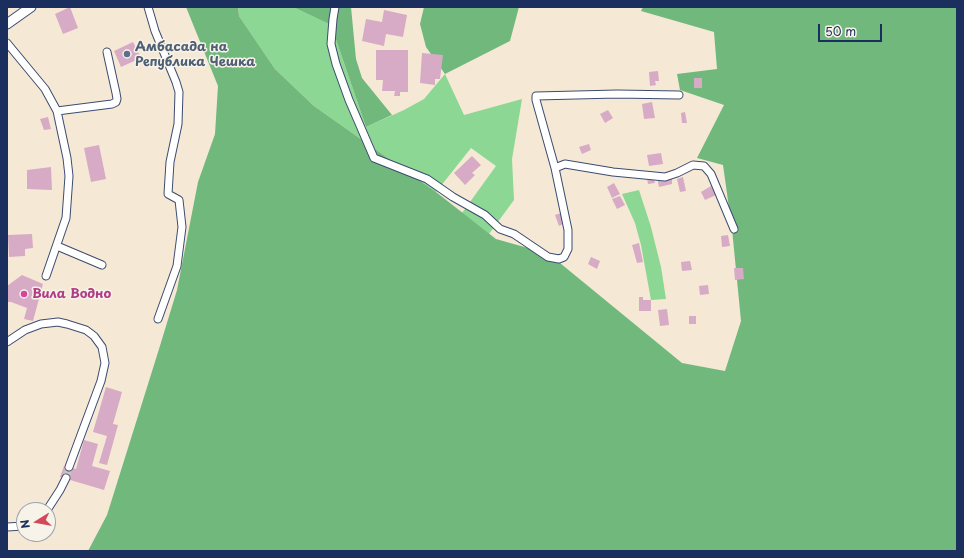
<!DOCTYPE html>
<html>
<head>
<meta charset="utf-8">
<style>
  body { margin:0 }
  #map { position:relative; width:964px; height:558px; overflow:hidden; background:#f5e9d5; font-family:"Playpen Sans",sans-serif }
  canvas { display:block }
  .frame { position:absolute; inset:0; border:8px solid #1b2f5e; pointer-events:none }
  .north { position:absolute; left:16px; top:502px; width:40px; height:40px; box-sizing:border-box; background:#f7f3e8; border:1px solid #9fa5b1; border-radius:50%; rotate:259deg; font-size:11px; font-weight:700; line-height:16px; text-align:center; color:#1b2f5e }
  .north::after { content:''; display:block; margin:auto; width:14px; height:18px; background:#d1495b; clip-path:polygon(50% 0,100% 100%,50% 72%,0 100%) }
  .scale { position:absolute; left:818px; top:24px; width:64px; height:18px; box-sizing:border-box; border:2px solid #1b2f5e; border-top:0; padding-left:5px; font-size:12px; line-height:14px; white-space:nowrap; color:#1b2f5e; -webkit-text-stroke:3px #f7f3e8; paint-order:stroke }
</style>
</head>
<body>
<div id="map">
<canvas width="964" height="558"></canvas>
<div class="frame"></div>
<div class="north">N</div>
<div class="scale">50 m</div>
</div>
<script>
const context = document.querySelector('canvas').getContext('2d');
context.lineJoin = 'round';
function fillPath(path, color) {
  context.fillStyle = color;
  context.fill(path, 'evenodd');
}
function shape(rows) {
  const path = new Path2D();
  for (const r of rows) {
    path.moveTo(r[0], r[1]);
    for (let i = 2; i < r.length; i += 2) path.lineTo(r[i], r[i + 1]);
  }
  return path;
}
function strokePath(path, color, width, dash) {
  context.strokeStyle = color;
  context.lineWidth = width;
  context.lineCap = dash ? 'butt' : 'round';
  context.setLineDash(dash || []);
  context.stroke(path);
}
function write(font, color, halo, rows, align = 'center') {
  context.font = font + ' "Playpen Sans",sans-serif';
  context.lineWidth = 3;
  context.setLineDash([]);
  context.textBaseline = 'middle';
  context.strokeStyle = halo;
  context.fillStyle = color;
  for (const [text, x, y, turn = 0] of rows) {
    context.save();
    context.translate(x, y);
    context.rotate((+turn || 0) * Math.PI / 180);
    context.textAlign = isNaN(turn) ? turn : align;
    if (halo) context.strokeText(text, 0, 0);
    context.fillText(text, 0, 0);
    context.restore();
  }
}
fillPath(shape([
  [238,7,293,7,331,25,366,127,404,110,424,99,445,74,464,115,522,99,512,159,514,200,489,234,462,213,496,166,471,148,436,192,314,106,275,69,239,16],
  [639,190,651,227,661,267,666,299,651,300,641,245,635,223,622,194]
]), '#8cd793');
fillPath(shape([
  [186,7,238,7,239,16,275,69,314,106,436,192,496,239,549,254,682,363,725,371,741,321,732,229,723,165,697,158,724,105,680,90,677,74,717,69,714,32,641,11,643,7,957,7,957,551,88,551,107,515,159,349,177,290,198,182,215,134,218,86],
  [293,7,351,7,356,59,362,78,392,115,366,127,331,25],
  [424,7,519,7,510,41,445,74,426,47,420,24]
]), '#71b87d');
fillPath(shape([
  [70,7,78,28,63,34,55,14],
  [384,10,407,15,403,37,386,34,384,46,362,41,366,19,382,22],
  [133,42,141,58,121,67,114,51],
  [376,50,408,50,408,92,400,92,400,96,394,96,395,91,382,91,383,80,376,80],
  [422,53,443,55,440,79,435,79,435,85,420,83],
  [658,71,659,81,655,81,656,85,650,86,649,72],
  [694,78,702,78,702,88,694,88],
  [652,102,655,118,644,119,642,104],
  [608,110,613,118,605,123,600,114],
  [685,112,687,123,682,123,681,113],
  [48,117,51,129,44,130,40,119],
  [589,144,591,150,582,154,579,147],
  [99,145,106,179,91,182,84,148],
  [661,153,663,164,649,166,647,155],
  [472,156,481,165,472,173,475,175,465,185,454,173],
  [51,167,52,190,27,189,27,170],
  [653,177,655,183,648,184,647,179],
  [657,177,672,178,672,184,659,187],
  [683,177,686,191,680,192,677,179],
  [614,183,620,194,612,198,607,187],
  [711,186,716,195,705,200,701,192],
  [620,196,625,205,617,209,612,199],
  [561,213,565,223,559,226,555,215],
  [32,234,33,248,25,249,25,256,9,257,8,235],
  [728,235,730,246,722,247,721,236],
  [639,243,643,262,637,263,632,245],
  [591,257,600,261,597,269,588,264],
  [690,261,692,270,682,271,681,262],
  [734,268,743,268,744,279,735,280],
  [22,275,43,284,33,321,24,319,27,308,11,302,7,302,7,286],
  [708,285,709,294,700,295,699,286],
  [639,297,643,297,643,300,651,300,651,311,639,311],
  [667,309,669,325,660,326,658,310],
  [689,316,696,316,696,324,689,324],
  [106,387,122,392,113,424,118,425,107,465,99,463,107,436,93,432],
  [84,440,98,444,92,466,110,471,104,490,60,477,64,466,76,469]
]), '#d7aac6');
strokePath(shape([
  [66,478,69,467]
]), '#c9c4bd', 7, [7, 3.5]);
const minor = shape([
  [148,7,155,31,176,82,179,92,178,124,170,162,168,194,179,200,182,227,177,266,158,319],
  [335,7,333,19,331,44,336,64,349,100,374,158,427,179,453,197,485,215,500,229,514,234,548,257,559,259,564,257,568,249,568,230,555,168,565,164,613,172,665,177,677,173,693,165,704,166,711,174,734,229],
  [7,43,45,89,57,111,67,158,69,176,66,218,46,276],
  [57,111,112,104,116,102,117,99,116,93,107,52],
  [555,168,536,100,536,96,617,94,679,95],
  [57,246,102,265],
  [7,342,25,330,41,324,58,322,67,324,86,330,94,336,102,347,105,363,101,381,69,467],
  [47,510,60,490,66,478],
  [7,527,24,526]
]);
const tertiary = shape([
  [7,24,31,7]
]);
strokePath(minor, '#3c4b70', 9);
strokePath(tertiary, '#3c4b70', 11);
strokePath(minor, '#fff', 7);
strokePath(tertiary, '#fff', 9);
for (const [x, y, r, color] of [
  [127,54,4,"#5c6f8a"],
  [24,294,4,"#d1479c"]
]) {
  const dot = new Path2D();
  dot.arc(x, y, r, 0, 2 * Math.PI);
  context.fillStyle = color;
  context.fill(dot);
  strokePath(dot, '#f7f3e8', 1.5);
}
write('bold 13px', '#4e5e75', '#f7f3e8', [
  ["Амбасада на",135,47],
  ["Република Чешка",135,62]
], 'left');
write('bold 13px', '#b23c85', '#f7f3e8', [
  ["Вила Водно",32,294]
], 'left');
</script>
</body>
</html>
